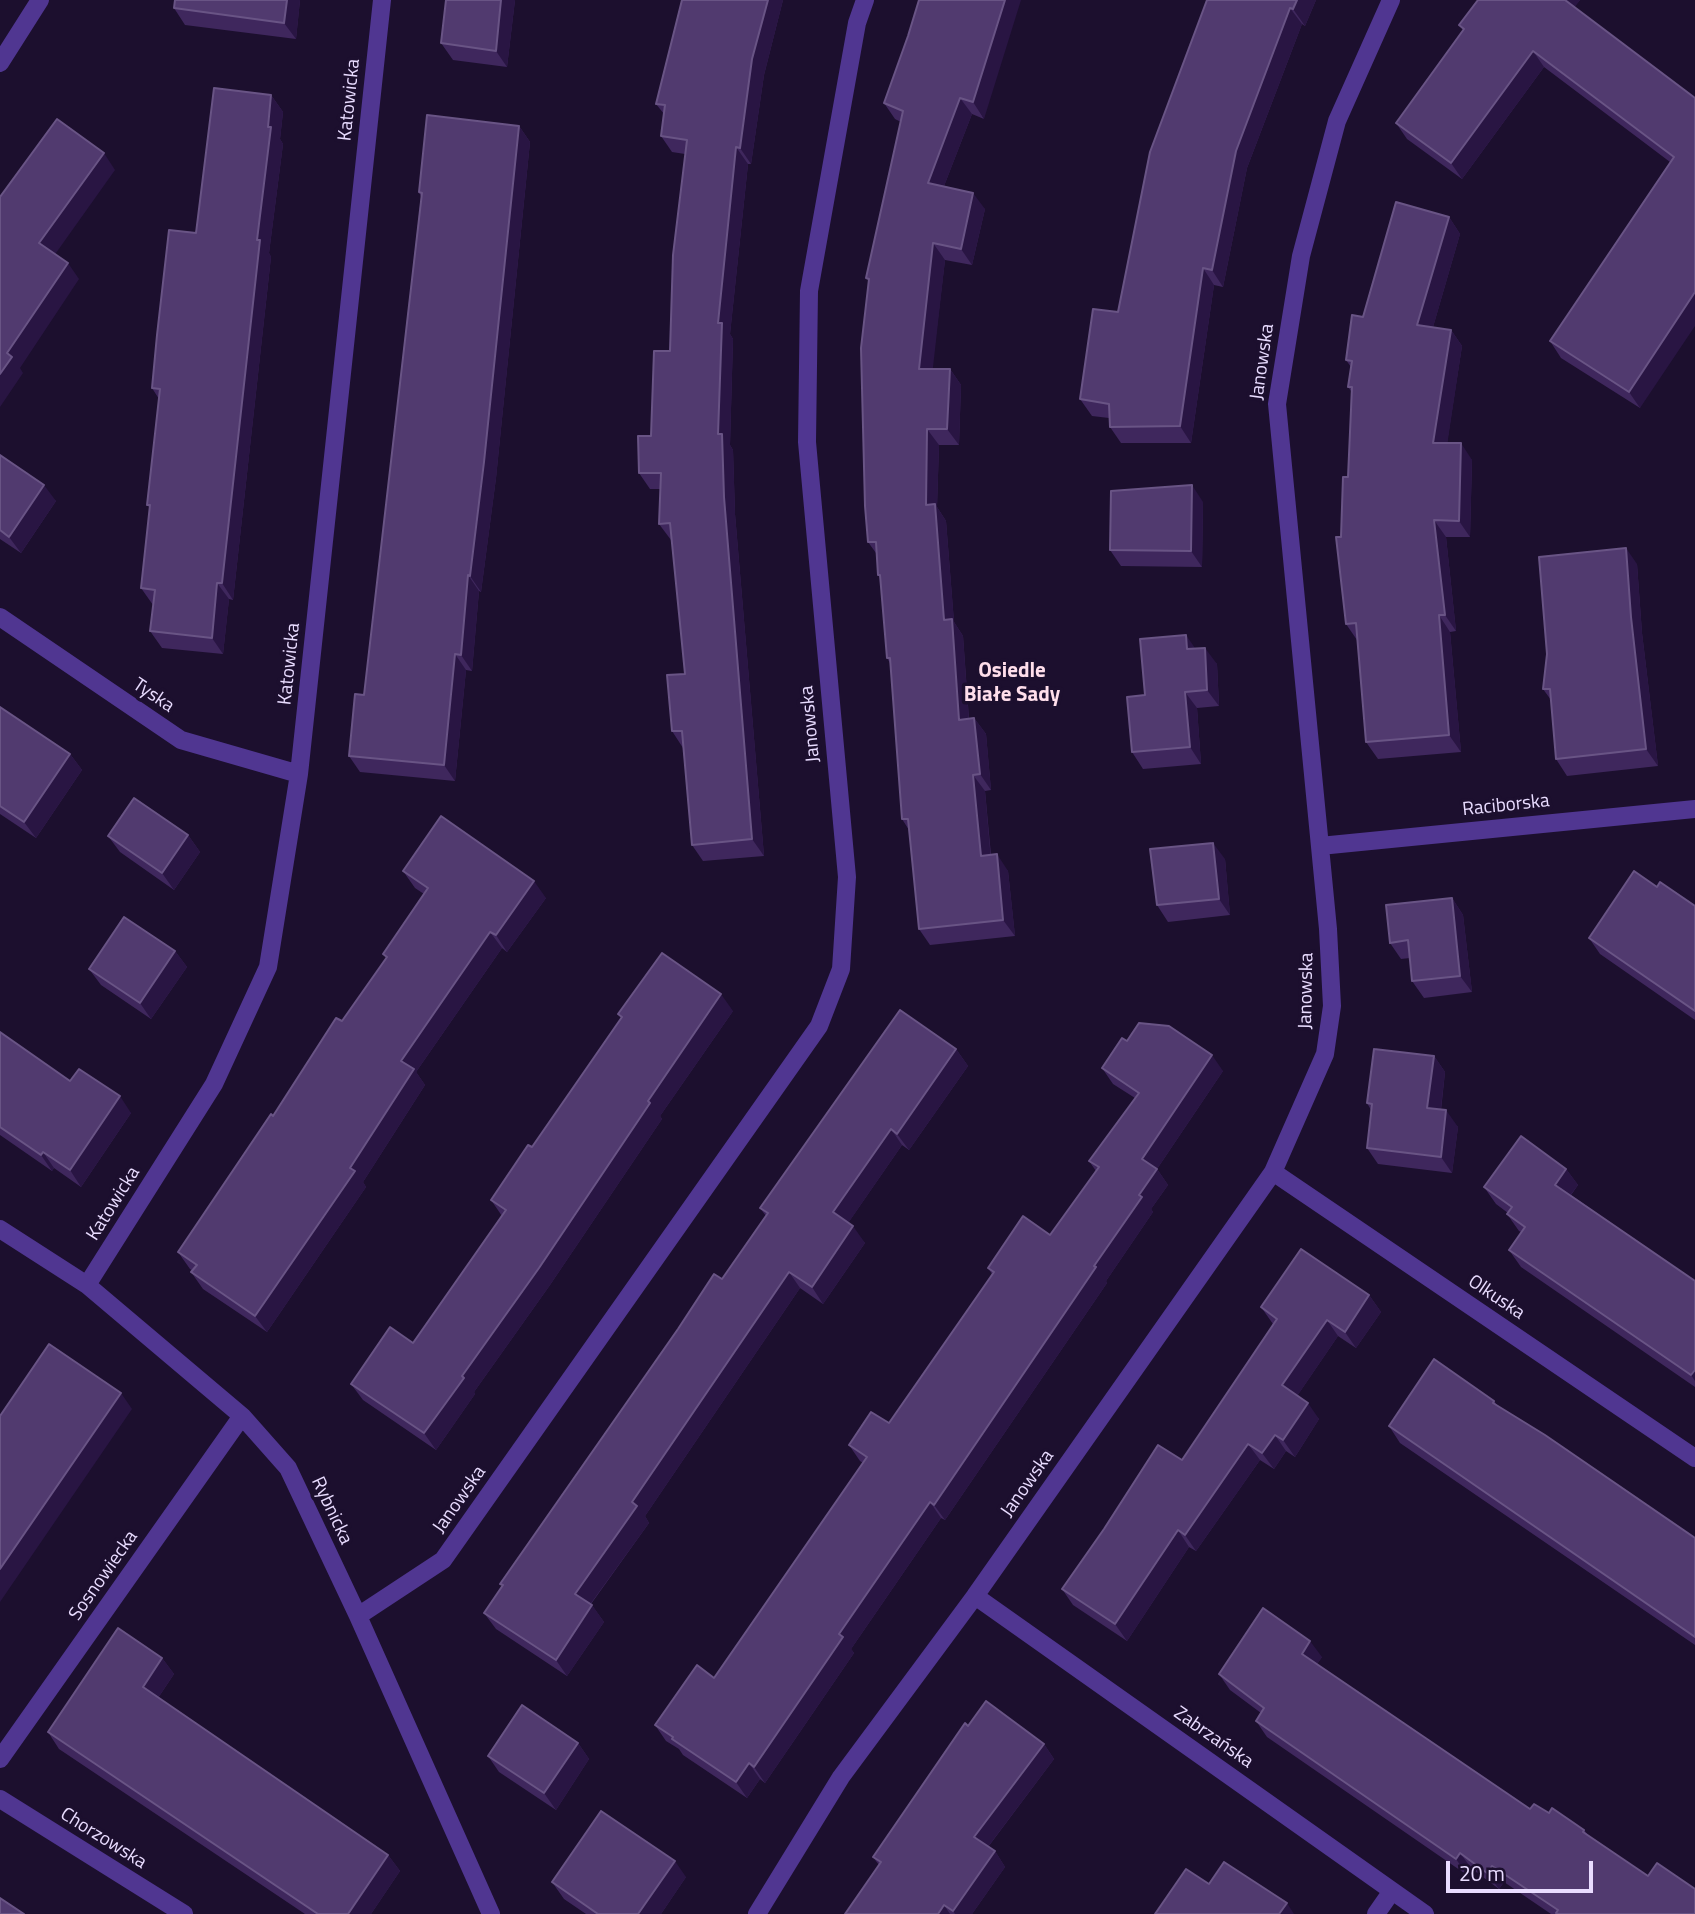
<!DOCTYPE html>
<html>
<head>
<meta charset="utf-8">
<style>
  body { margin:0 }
  #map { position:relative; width:1695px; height:1914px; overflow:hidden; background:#1c0f2e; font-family:"Titillium Web",sans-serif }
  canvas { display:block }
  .scale { position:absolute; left:1446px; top:1861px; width:147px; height:32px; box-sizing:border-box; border:4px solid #e9dcff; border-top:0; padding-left:9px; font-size:21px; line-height:24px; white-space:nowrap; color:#e9dcff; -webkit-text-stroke:5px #1c0f2e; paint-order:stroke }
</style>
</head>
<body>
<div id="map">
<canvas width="1695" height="1914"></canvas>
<div class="scale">20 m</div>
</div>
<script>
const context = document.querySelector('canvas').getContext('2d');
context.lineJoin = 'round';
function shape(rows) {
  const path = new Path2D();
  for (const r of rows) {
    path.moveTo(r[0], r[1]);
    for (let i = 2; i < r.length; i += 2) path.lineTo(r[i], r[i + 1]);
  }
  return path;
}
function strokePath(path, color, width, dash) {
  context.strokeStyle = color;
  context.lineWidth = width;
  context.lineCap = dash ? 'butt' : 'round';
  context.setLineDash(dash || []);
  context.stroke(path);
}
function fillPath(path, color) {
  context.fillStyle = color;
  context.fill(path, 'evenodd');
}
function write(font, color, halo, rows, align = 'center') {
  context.font = font + ' "Titillium Web",sans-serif';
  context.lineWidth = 7;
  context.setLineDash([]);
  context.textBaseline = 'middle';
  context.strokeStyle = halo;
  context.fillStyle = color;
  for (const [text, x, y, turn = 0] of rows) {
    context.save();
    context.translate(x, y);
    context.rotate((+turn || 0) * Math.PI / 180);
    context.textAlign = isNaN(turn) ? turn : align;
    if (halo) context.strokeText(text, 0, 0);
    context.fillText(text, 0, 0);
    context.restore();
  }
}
strokePath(shape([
  [0,63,40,0],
  [0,617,181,740,299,774],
  [1320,846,1695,809],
  [1273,1172,1695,1458],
  [0,1229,87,1285,242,1416,288,1468,358,1616,491,1914],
  [87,1285,214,1084,268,967,299,774,382,0],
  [975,1596,1425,1914],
  [358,1616,443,1560,819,1026,841,969,847,877,807,442,809,291,857,23,865,0],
  [0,1759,242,1416],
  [0,1799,184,1914],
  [757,1914,841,1777,975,1596,1273,1172,1325,1054,1332,1006,1328,929,1277,404,1301,256,1337,121,1391,0],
  [1376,1914,1392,1891]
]), '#503691', 18);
fillPath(shape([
  [175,0,300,0,296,39,185,25,174,8],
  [515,0,507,67,453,60,441,43],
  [682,0,783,0,764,75,751,164,748,164,730,334,733,339,730,445,733,450,735,514,764,856,703,861,692,845,683,748,672,731,685,674,672,540,671,540,659,524,661,489,650,489,639,473,651,436,670,351,685,154,672,152,661,136,664,114,656,104],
  [919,0,984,119,972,114,944,186,985,209,972,265,945,260,932,369,950,369,961,385,959,445,939,445,937,507,946,521,954,622,963,636,969,719,974,718,986,734,991,790,985,791,991,855,1008,871,1015,936,930,945,919,929,909,830,902,819,890,663,887,658,881,579,878,575,876,553,868,542,869,281,866,278,901,122,895,119,884,103,908,36],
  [1207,0,1316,0,1305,26,1302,24,1247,168,1223,287,1214,285,1191,443,1121,443,1110,427,1109,418,1092,416,1080,399,1118,312],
  [1478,0,1580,0,1574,7,1695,98,1640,408,1561,358,1550,341,1670,162,1544,67,1462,179,1407,139,1396,123,1463,30,1459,25],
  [271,95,283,112,280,139,283,144,269,253,271,257,233,600,229,599,223,654,162,648,150,631,153,605,141,588,150,508,147,505,159,399,152,388],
  [519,126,530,142,496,478,481,592,479,591,472,671,466,670,455,781,360,772,349,756,364,695,421,197,419,192],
  [1449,217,1460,234,1433,327,1451,330,1462,346,1447,443,1472,460,1470,537,1446,537,1456,631,1450,632,1461,752,1378,759,1366,742,1357,640,1346,624,1351,391,1348,387,1351,367,1346,360,1363,317],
  [0,455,56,501,21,553,0,539],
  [1203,502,1202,567,1121,566,1110,550],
  [1637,564,1642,633,1658,766,1567,776,1556,759,1551,700,1543,689],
  [1195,648,1217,664,1219,706,1197,708,1201,764,1143,769,1132,752],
  [0,707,70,754,82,770,36,838,0,814],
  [188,835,200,852,174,890,120,852,108,836],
  [1225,859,1230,915,1168,922,1157,905],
  [403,871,546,898,507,952,502,948,416,1072,425,1085,363,1182,366,1187,267,1332,203,1289,191,1272,193,1271,190,1269,178,1252,386,958,383,954,424,894,415,888],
  [1657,887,1695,906,1695,1020,1600,954,1589,938],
  [1452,898,1463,915,1472,992,1424,998,1412,981,1410,958,1401,959,1390,943],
  [175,951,187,967,151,1019,101,985,89,969],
  [733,1011,660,1116,662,1119,550,1285,474,1392,475,1394,436,1450,363,1400,351,1384,413,1343,502,1216,491,1200,532,1147,621,1018,618,1014],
  [0,1032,70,1081,131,1113,81,1187,54,1168,52,1171,0,1135],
  [1127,1041,1223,1071,1157,1169,1168,1185,1151,1209,1153,1212,1106,1281,1107,1283,945,1520,941,1518,851,1649,854,1653,765,1783,760,1779,747,1798,683,1755,679,1749,666,1741,655,1725,714,1678,863,1463,860,1461,849,1445,889,1423,992,1274,988,1268,1050,1235,1096,1171,1089,1161,1135,1098,1113,1084,1102,1068],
  [956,1049,968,1066,909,1150,902,1145,848,1223,865,1243,823,1304,800,1288,645,1516,649,1523,591,1604,604,1622,567,1676,496,1629,484,1613,502,1586,500,1584,722,1279,766,1216,760,1208],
  [1434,1056,1445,1072,1441,1110,1458,1127,1452,1173,1378,1164,1367,1148,1371,1110,1367,1103],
  [1566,1169,1578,1185,1571,1195,1695,1281,1695,1387,1521,1267,1509,1250,1521,1232,1519,1231,1507,1214,1508,1213,1496,1204,1484,1187],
  [1369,1295,1381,1312,1356,1348,1338,1336,1297,1396,1319,1419,1295,1457,1286,1451,1274,1469,1260,1460,1196,1551,1189,1547,1127,1641,1073,1605,1062,1589,1182,1460,1273,1324,1261,1307],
  [1494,1401,1498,1406,1695,1538,1695,1645,1400,1443,1389,1426],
  [1322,1657,1317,1664,1530,1809,1549,1813,1584,1830,1589,1836,1695,1914,1551,1914,1504,1882,1499,1889,1472,1869,1467,1875,1267,1737,1256,1721,1261,1713,1230,1690,1219,1674],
  [162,1658,174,1674,158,1698,388,1855,400,1871,371,1914,305,1914,59,1749,48,1732],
  [968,1726,1044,1744,1054,1759,988,1847,995,1851,1005,1867,972,1914,845,1914,879,1865,873,1857],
  [578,1743,589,1759,556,1810,499,1772,488,1756],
  [686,1877,661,1914,586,1914,564,1899,552,1882]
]), '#3f275d');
fillPath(shape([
  [287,0,300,0,296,39,284,23],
  [501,0,515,0,507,67,496,51],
  [768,0,783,0,764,75,751,164,740,148,752,59],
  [1005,0,1021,0,984,119,973,102],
  [1297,0,1316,0,1305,26,1293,9],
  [1563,0,1580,0,1571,12],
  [1290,8,1302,24,1247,168,1223,287,1212,270,1236,151],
  [1533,51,1544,67,1462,179,1451,163],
  [271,95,283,112,280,139,283,144,269,253,271,257,233,600,222,583],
  [960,98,972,114,939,199,928,183],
  [519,126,530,142,496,478,481,592,470,576],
  [736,147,748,164,730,334,733,339,730,445,733,450,735,514,764,856,752,839,718,434,718,323],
  [104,153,115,170,51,260,39,243],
  [973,193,985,209,972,265,961,249],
  [1449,217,1460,234,1429,341,1417,325],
  [933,243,945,260,931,385,919,369],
  [68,263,79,279,20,368,23,373,0,407,0,374,7,353],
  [1203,268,1214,285,1191,443,1180,426],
  [1695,292,1695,326,1640,408,1629,392],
  [1451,330,1462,346,1445,459,1433,443],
  [950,369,961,385,959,445,947,429],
  [927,429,939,445,937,507,946,521,954,622,963,636,970,736,959,720,926,505],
  [1461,443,1472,460,1470,537,1459,521],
  [44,485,56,501,21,553,9,537],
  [1192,485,1203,502,1202,567,1191,551],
  [1434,520,1446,537,1456,631,1445,615],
  [1626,548,1637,564,1642,633,1658,766,1646,749,1631,617],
  [468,575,479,591,472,671,461,655],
  [217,583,229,599,223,654,212,638],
  [1439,615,1450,632,1461,752,1449,735],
  [1186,635,1197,651,1187,649],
  [1205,648,1217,664,1219,706,1207,690],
  [455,654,466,670,455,781,444,765],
  [1185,692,1197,708,1201,764,1190,747],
  [974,718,986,734,991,790,980,774],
  [70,754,82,770,36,838,24,822],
  [973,775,985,791,992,872,981,856],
  [188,835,200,852,174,890,162,873],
  [1213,843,1225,859,1230,915,1219,899],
  [997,854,1008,871,1015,936,1003,920],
  [534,881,546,898,507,952,496,935],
  [1452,898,1463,915,1472,992,1460,976],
  [490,932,502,948,416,1072,425,1085,363,1182,366,1187,267,1332,255,1316,401,1061],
  [175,951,187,967,151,1019,140,1003],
  [721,994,733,1011,660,1116,662,1119,550,1285,474,1392,475,1394,436,1450,424,1433,462,1376,648,1101],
  [956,1049,968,1066,909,1150,897,1134],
  [1212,1055,1223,1071,1157,1169,1168,1185,1151,1209,1153,1212,1106,1281,1107,1283,945,1520,934,1505,1094,1266,1139,1195,1142,1159],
  [1434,1056,1445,1072,1439,1125,1427,1108],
  [120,1096,131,1113,81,1187,70,1170],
  [1446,1110,1458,1127,1452,1173,1441,1157],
  [891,1129,902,1145,844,1229,833,1212],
  [43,1152,54,1168,52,1171,41,1155],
  [1566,1169,1578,1185,1566,1201,1555,1185],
  [853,1226,865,1243,823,1304,812,1287],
  [789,1272,800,1288,645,1516,649,1523,586,1610,575,1594,632,1502],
  [1369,1295,1381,1312,1356,1348,1345,1332],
  [1327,1320,1338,1336,1293,1402,1282,1385],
  [1694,1370,1695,1371,1695,1381,1691,1375],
  [121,1393,132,1409,0,1602,0,1569],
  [1308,1403,1319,1419,1295,1457,1283,1440],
  [1275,1435,1286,1451,1274,1469,1262,1453],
  [1248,1444,1260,1460,1196,1551,1185,1535],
  [930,1502,941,1518,851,1649,854,1653,765,1783,754,1767,839,1634],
  [1178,1530,1189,1547,1127,1641,1115,1624],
  [592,1605,604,1622,567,1676,556,1660],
  [1310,1641,1322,1657,1313,1670,1302,1654],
  [162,1658,174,1674,154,1704,143,1687],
  [578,1743,589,1759,556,1810,544,1793],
  [1044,1744,1054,1759,984,1852,974,1837],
  [749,1763,760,1779,747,1798,736,1782],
  [995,1851,1005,1867,972,1914,955,1914,953,1911],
  [1460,1853,1472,1869,1467,1875,1456,1859],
  [388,1855,400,1871,371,1914,348,1914],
  [675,1861,686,1877,661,1914,638,1914],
  [1492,1866,1504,1882,1499,1889,1487,1873],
  [1287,1903,1294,1914,1279,1914],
  [944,1905,950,1914,938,1914]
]), '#291543');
const building = shape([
  [175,0,287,0,284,23,174,8,175,0],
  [446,0,501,0,496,51,441,43,446,0],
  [682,0,768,0,752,59,740,148,736,147,718,323,722,323,718,434,722,434,724,497,752,839,692,845,682,731,672,731,667,675,685,674,670,523,659,524,661,473,639,473,638,436,651,436,654,351,670,351,673,255,687,140,661,136,665,105,656,104,682,0],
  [919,0,1005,0,973,102,960,98,928,183,973,193,961,249,933,243,919,369,950,369,947,429,927,429,926,505,935,504,944,620,952,619,959,720,974,718,980,774,973,775,981,856,997,854,1003,920,919,929,908,819,902,819,890,658,887,658,880,575,878,575,876,542,868,542,865,506,861,348,869,279,866,278,903,111,884,103,908,36,919,0],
  [1207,0,1297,0,1293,9,1290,8,1236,151,1212,270,1203,268,1180,426,1110,427,1109,404,1080,399,1093,309,1118,312,1150,152,1207,0],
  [1478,0,1565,0,1695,98,1695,292,1629,392,1550,341,1674,157,1533,51,1451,163,1396,123,1464,29,1459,25,1478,0],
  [214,88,271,95,268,127,271,127,257,240,260,240,222,583,217,583,212,638,150,631,155,590,141,588,150,505,147,505,160,389,152,388,157,335,169,230,196,233,214,88],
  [427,115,519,126,484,462,470,576,468,575,461,655,455,654,444,765,349,756,355,694,364,695,422,193,419,192,427,115],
  [57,119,104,153,39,243,68,263,7,353,12,357,0,374,0,197,57,119],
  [1396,202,1449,217,1417,325,1451,330,1433,443,1461,443,1459,521,1434,520,1445,615,1439,615,1449,735,1366,742,1356,623,1346,624,1336,537,1341,537,1343,477,1348,477,1352,387,1348,387,1352,361,1346,360,1352,315,1363,317,1396,202],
  [0,455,44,485,9,537,0,530,0,455],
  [1192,485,1191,551,1110,550,1111,491,1192,485],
  [1626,548,1631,617,1646,749,1556,759,1550,689,1543,689,1547,654,1539,557,1626,548],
  [1186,635,1187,649,1205,648,1207,690,1185,692,1190,747,1132,752,1127,697,1145,695,1140,639,1186,635],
  [0,707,70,754,24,822,0,806,0,707],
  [134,798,188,835,162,873,108,836,134,798],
  [441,816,534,881,496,935,490,932,401,1061,414,1069,350,1168,355,1171,255,1316,191,1272,197,1265,178,1252,271,1114,273,1116,336,1018,342,1021,387,957,383,954,428,888,403,871,441,816],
  [1213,843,1219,899,1157,905,1150,849,1213,843],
  [1634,871,1657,887,1660,882,1695,906,1695,1011,1589,938,1634,871],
  [1452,898,1460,976,1412,981,1408,940,1390,943,1386,905,1452,898],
  [124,917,175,951,140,1003,89,969,124,917],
  [662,953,721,994,648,1101,650,1103,539,1268,462,1376,464,1378,424,1433,351,1384,390,1327,413,1343,506,1210,491,1200,528,1145,532,1147,622,1017,618,1014,662,953],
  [900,1010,956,1049,897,1134,891,1129,833,1212,853,1226,812,1287,789,1272,632,1502,637,1506,575,1594,592,1605,556,1660,484,1613,503,1585,500,1584,678,1329,714,1274,722,1279,768,1213,760,1208,900,1010],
  [1139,1023,1169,1026,1212,1055,1142,1159,1157,1169,1139,1195,1142,1197,1094,1266,1096,1267,934,1505,930,1502,839,1634,843,1637,754,1767,749,1763,736,1782,672,1739,673,1737,655,1725,697,1665,714,1678,867,1457,849,1445,871,1412,889,1423,994,1272,988,1268,1023,1216,1050,1235,1099,1167,1089,1161,1139,1093,1102,1068,1122,1038,1127,1041,1139,1023],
  [0,1032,70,1081,79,1069,120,1096,70,1170,43,1152,41,1155,0,1127,0,1032],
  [1374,1049,1434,1056,1427,1108,1446,1110,1441,1157,1367,1148,1372,1104,1367,1103,1374,1049],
  [1521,1136,1566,1169,1555,1185,1695,1281,1695,1370,1691,1375,1509,1250,1525,1227,1507,1214,1512,1207,1484,1187,1521,1136],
  [1301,1249,1369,1295,1345,1332,1327,1320,1282,1385,1308,1403,1283,1440,1275,1435,1262,1453,1248,1444,1185,1535,1178,1530,1115,1624,1062,1589,1104,1529,1158,1445,1182,1460,1277,1319,1261,1307,1301,1249],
  [49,1344,121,1393,0,1569,0,1416,49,1344],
  [1434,1359,1494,1401,1493,1403,1545,1435,1695,1538,1695,1637,1389,1426,1434,1359],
  [1263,1608,1310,1641,1302,1654,1530,1809,1534,1804,1549,1813,1552,1808,1584,1830,1583,1832,1648,1876,1657,1863,1695,1889,1695,1914,1558,1914,1556,1913,1558,1910,1492,1866,1487,1873,1460,1853,1456,1859,1256,1721,1264,1708,1219,1674,1263,1608],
  [118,1628,162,1658,143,1687,388,1855,348,1914,318,1914,48,1732,118,1628],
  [986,1701,1044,1744,974,1837,995,1851,953,1911,944,1905,938,1914,845,1914,881,1862,873,1857,965,1723,968,1726,986,1701],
  [522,1705,578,1743,544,1793,488,1756,522,1705],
  [601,1811,675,1861,638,1914,598,1914,552,1882,601,1811],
  [1224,1862,1287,1903,1279,1914,1155,1914,1186,1869,1209,1884,1224,1862],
  [0,1898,24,1914,0,1914,0,1898]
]);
fillPath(building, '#513a6f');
strokePath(building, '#695485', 2);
write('19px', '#e9dcff', '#1c0f2e', [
  ["Katowicka",350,100,-84],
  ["Janowska",1263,362,-82],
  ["Katowicka",290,664,-84],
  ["Tyska",153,696,34],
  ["Janowska",811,724,-95],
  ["Raciborska",1506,806,-6],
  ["Janowska",1307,991,-89],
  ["Katowicka",114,1204,-58],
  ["Olkuska",1496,1298,34],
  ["Janowska",1028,1484,-55],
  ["Janowska",460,1500,-55],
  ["Rybnicka",331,1511,65],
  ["Sosnowiecka",104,1576,-55],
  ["Zabrzańska",1213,1738,35],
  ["Chorzowska",103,1839,32]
]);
write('bold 21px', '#ffdeeb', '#1c0f2e', [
  ["Osiedle",1012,672],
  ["Białe Sady",1012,696]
]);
</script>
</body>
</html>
